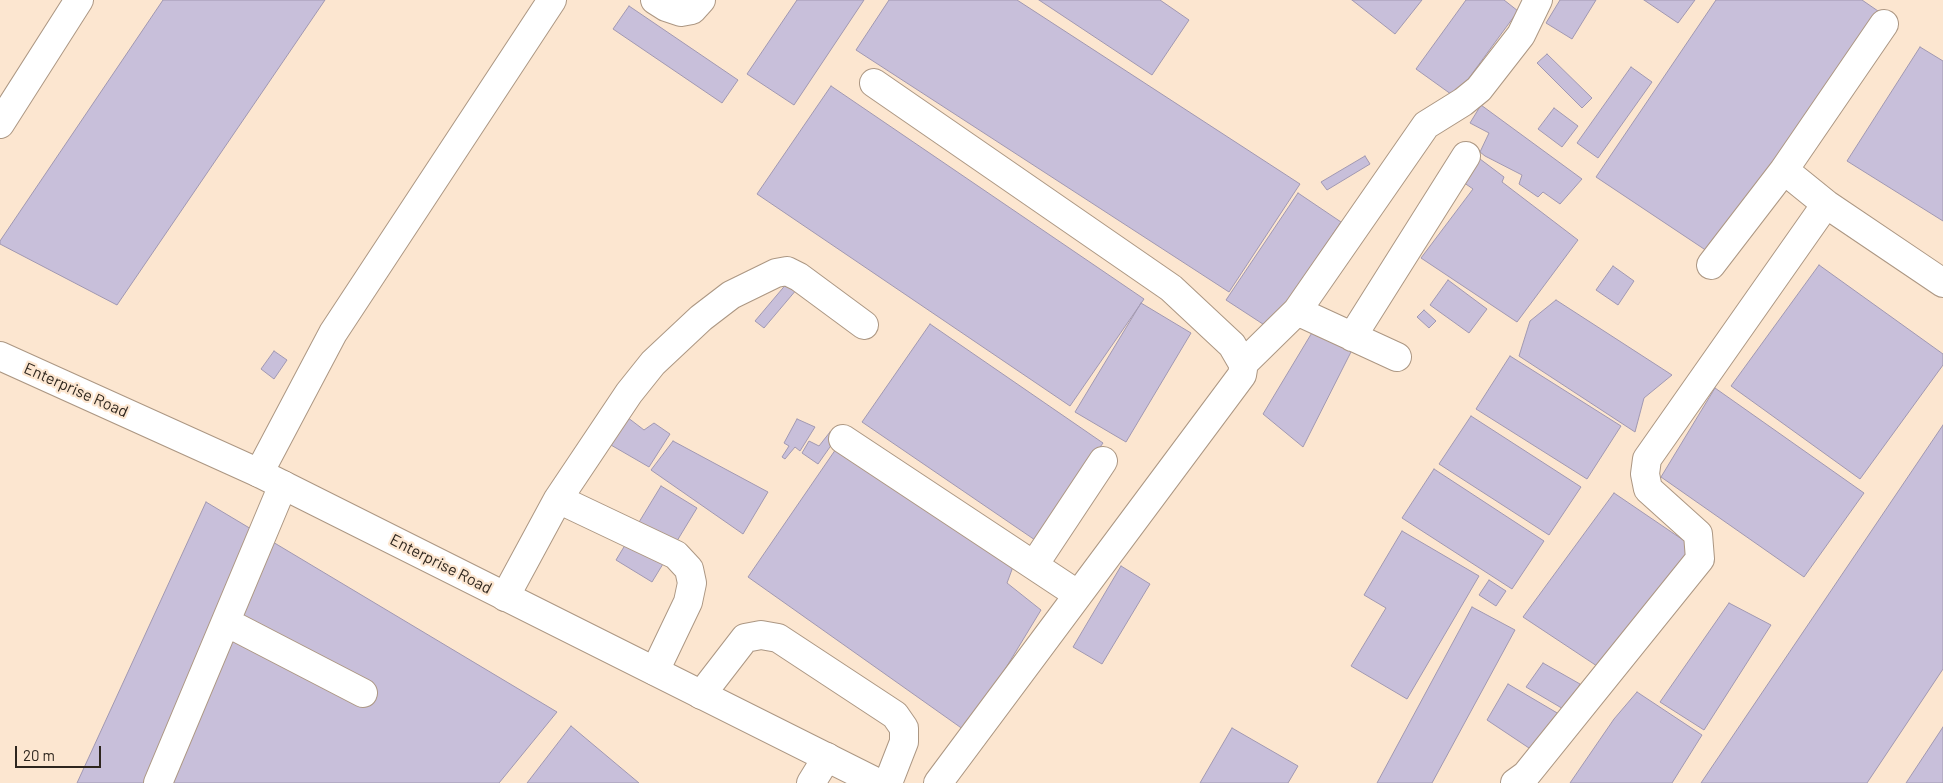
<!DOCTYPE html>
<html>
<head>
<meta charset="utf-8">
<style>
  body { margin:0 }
  #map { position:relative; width:1943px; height:783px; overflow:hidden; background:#fce6d0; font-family:Barlow,sans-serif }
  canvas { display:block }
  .scale { position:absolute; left:15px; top:746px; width:86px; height:22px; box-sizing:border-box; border:2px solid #2e261e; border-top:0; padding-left:6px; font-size:15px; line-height:18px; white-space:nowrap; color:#2e261e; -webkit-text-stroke:4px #fce6d0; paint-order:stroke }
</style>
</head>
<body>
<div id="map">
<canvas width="1943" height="783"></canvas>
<div class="scale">20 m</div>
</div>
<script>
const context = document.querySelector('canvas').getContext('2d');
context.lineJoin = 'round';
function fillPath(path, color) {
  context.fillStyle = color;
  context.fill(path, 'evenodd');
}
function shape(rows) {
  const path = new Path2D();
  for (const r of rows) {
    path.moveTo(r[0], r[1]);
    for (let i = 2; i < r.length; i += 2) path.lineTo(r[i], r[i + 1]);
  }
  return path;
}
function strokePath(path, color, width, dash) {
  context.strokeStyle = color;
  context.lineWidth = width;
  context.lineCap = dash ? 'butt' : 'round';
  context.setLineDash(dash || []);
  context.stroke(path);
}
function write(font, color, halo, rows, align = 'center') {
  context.font = font + ' Barlow,sans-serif';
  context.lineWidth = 4.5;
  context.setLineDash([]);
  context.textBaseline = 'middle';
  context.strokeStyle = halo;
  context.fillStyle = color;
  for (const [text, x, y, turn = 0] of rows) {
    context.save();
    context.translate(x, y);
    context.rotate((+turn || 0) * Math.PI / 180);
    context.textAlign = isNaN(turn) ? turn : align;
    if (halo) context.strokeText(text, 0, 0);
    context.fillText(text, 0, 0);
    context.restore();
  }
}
const building = shape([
  [163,0,325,0,117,305,0,244,0,241,163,0],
  [797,0,864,0,794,105,747,74,797,0],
  [889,0,1017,0,1300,184,1229,292,856,50,889,0],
  [1039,0,1160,0,1189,20,1152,75,1039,0],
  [1352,0,1422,0,1395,34,1352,0],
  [1466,0,1504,0,1518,11,1455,97,1416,69,1466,0],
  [1560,0,1596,0,1572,39,1546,23,1560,0],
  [1644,0,1695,0,1678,23,1644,0],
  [1716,0,1862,0,1878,11,1713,255,1596,177,1716,0],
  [629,6,738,80,722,103,613,29,629,6],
  [1920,47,1943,61,1943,221,1847,161,1920,47],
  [1547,54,1592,98,1582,108,1537,63,1547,54],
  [1631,67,1652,82,1598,158,1577,143,1631,67],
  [831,86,1144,299,1070,406,757,194,831,86],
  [1481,105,1582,179,1560,204,1543,192,1538,197,1519,184,1522,175,1485,156,1480,152,1489,133,1470,123,1481,105],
  [1554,108,1578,126,1562,147,1538,129,1554,108],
  [1365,156,1370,164,1327,190,1321,182,1365,156],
  [1480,159,1504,177,1502,182,1578,240,1517,322,1421,258,1473,189,1463,182,1480,159],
  [1298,193,1341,222,1269,328,1226,300,1298,193],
  [1819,265,1943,354,1943,365,1860,479,1731,386,1819,265],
  [1613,266,1634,281,1618,305,1596,290,1613,266],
  [1448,280,1487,309,1469,333,1430,305,1448,280],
  [788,282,797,289,764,328,755,321,788,282],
  [1556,300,1672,375,1644,398,1635,432,1519,356,1530,321,1556,300],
  [1141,303,1191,333,1126,442,1075,412,1141,303],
  [1424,310,1436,321,1429,328,1417,317,1424,310],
  [930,324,1103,443,1035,540,862,422,930,324],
  [1313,331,1353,348,1303,447,1263,414,1313,331],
  [274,351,287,360,274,379,261,369,274,351],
  [1510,356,1621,426,1587,479,1476,409,1510,356],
  [1715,388,1864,493,1804,577,1661,477,1715,388],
  [623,414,644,430,654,423,670,434,649,467,604,441,623,414],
  [1471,416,1581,487,1549,535,1439,464,1471,416],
  [797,419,815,427,800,451,795,447,785,459,782,457,789,446,784,443,797,419],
  [1943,425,1943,669,1867,783,1701,783,1943,425],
  [830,432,837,437,818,464,802,453,809,441,819,446,830,432],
  [673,441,768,492,743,534,651,470,673,441],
  [838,446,1014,564,1007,583,1041,610,967,732,748,577,838,446],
  [1434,469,1544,541,1512,589,1402,518,1434,469],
  [661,486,697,508,652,582,616,560,661,486],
  [1614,493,1692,546,1603,670,1523,617,1614,493],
  [206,502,557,712,499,783,77,783,206,502],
  [1402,531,1479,576,1407,699,1351,666,1386,608,1364,595,1402,531],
  [1121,566,1150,584,1102,664,1073,647,1121,566],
  [1489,580,1506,591,1496,606,1479,595,1489,580],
  [1729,603,1771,625,1704,730,1660,702,1729,603],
  [1472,607,1515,630,1432,783,1377,783,1472,607],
  [1543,663,1580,684,1565,710,1526,687,1543,663],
  [1508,684,1564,717,1541,756,1487,720,1508,684],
  [1637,692,1702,735,1672,783,1570,783,1614,719,1637,692],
  [571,726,639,783,527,783,571,726],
  [1943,727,1943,783,1906,783,1943,727],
  [1232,728,1298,766,1288,783,1200,783,1232,728]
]);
fillPath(building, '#c8bfda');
strokePath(building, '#a198b1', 1);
const minor = shape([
  [655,0,666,7,681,12,692,10,701,0],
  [874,83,1171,288,1232,345,1243,364,1243,369,1242,375,938,783],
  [0,124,79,0],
  [1826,204,1784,170,1884,24],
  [1711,265,1784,170],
  [1297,311,1397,357],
  [1352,337,1466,156],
  [1243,364,1297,311,1426,125,1463,102,1479,89,1521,35,1538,0],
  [843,439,1077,594],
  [259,473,333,333,552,0],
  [558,499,629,393,653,363,701,318,731,295,776,273,787,271,799,277,864,325],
  [1034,565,1103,461],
  [505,597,558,499,676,555,689,569,692,583,688,602,655,671],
  [226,622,363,693],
  [701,695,745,638,761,635,778,638,895,715,904,728,904,742,888,783],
  [158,783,283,485],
  [811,783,827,757],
  [1515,783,1526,775,1700,559,1698,534,1648,489,1645,474,1647,459,1826,204,1943,283]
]);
const major = shape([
  [0,356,259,473,878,783]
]);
strokePath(minor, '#ac9783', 30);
strokePath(major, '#ac9783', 30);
strokePath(minor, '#fff', 28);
strokePath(major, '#fff', 28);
write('16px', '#2e261e', '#fce6d0', [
  ["Enterprise Road",76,390,24],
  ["Enterprise Road",441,564,27]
]);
</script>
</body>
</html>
